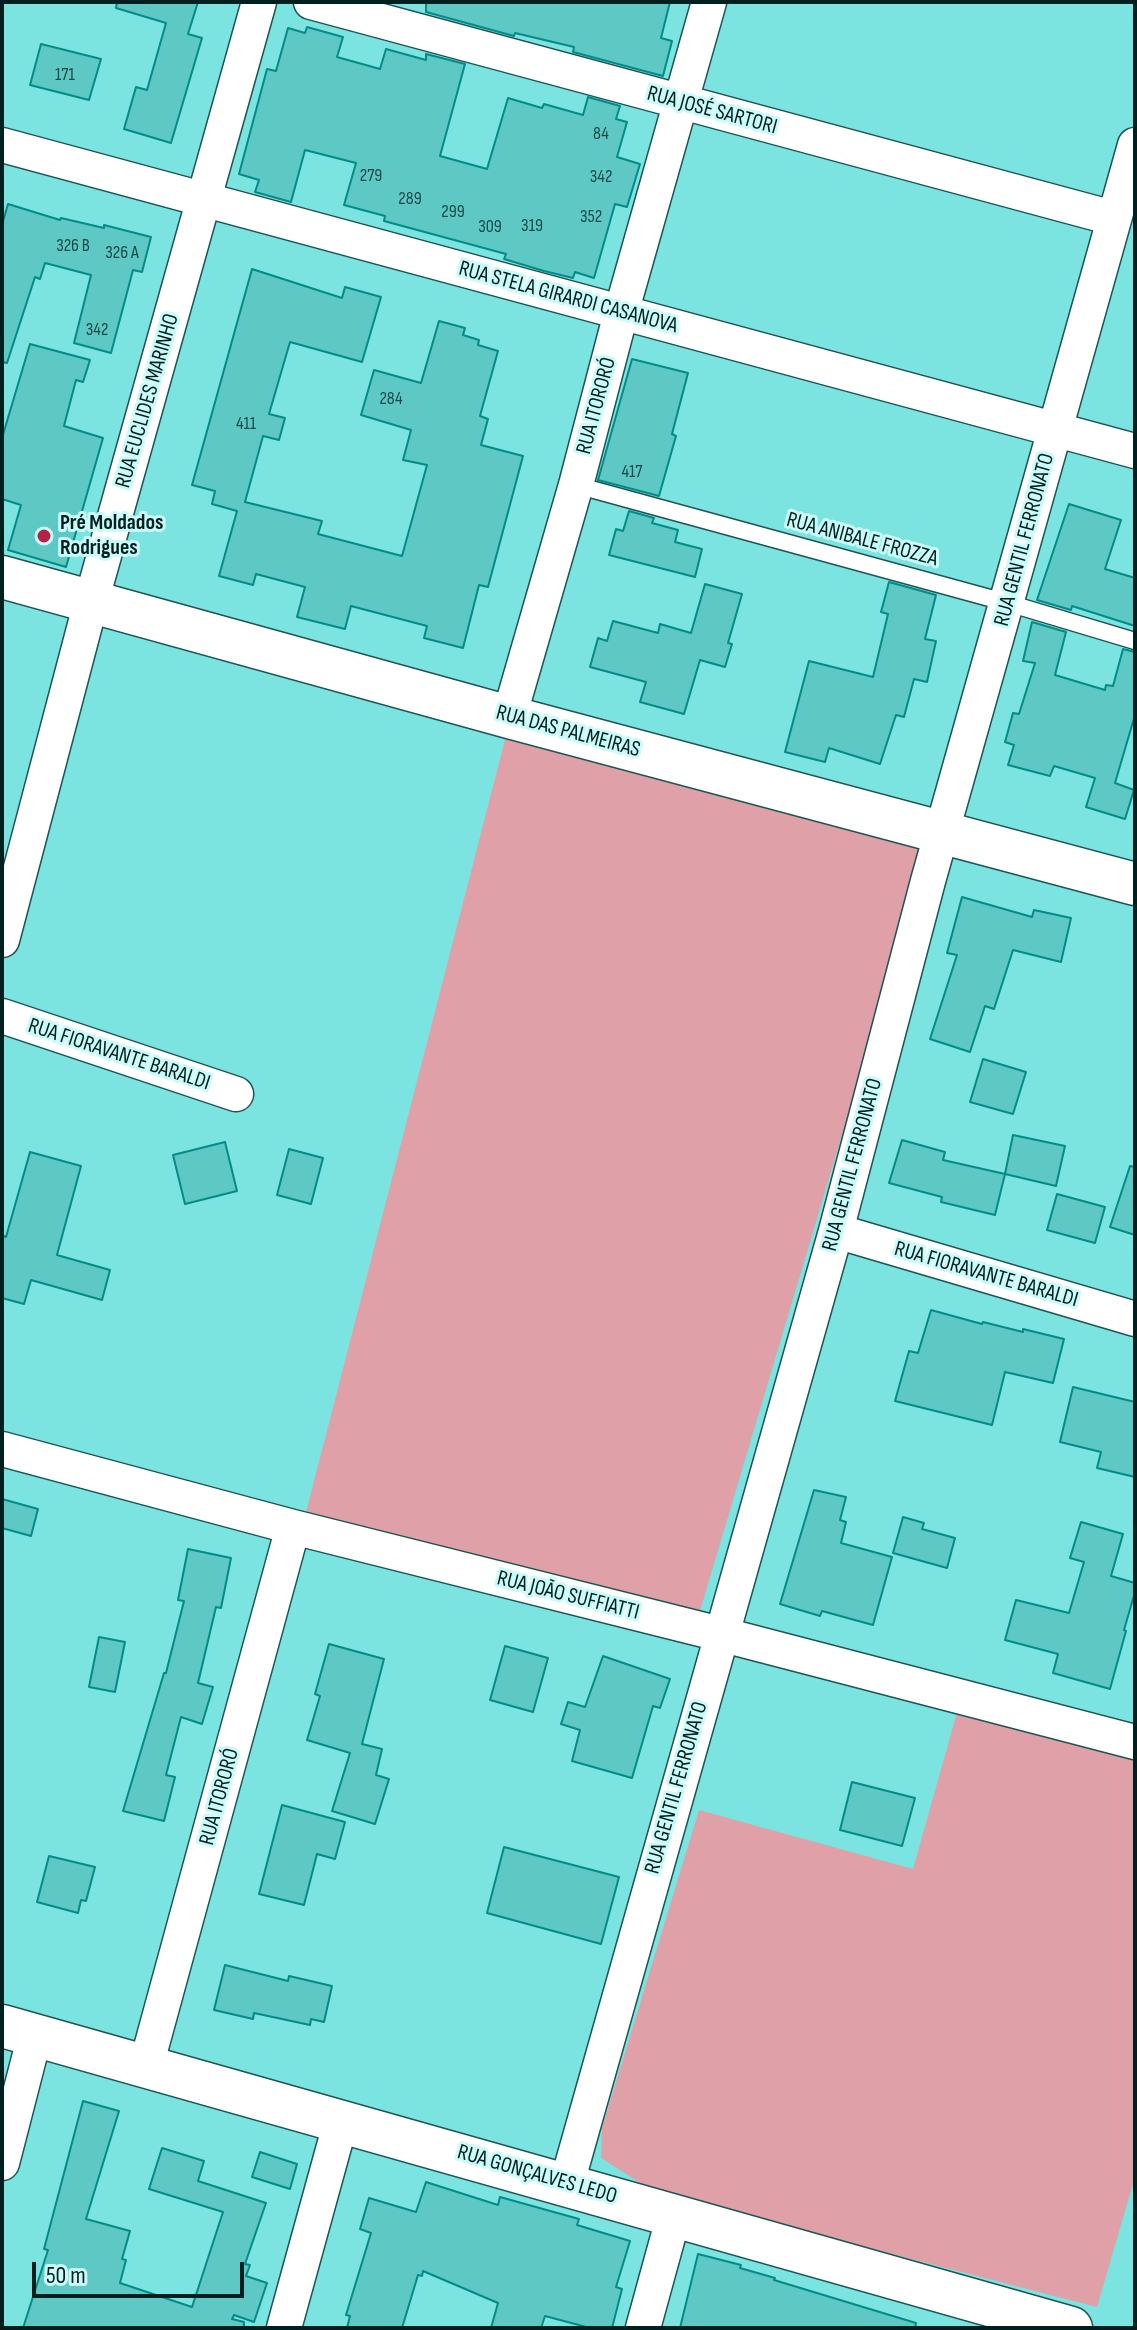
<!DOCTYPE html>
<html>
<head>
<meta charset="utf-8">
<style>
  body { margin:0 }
  #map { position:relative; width:1137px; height:2330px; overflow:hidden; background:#7be4e0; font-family:"Sofia Sans Condensed",sans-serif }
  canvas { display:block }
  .frame { position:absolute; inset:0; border:4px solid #00201f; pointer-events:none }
  .scale { position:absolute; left:32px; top:2262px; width:212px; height:36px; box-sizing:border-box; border:4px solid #00201f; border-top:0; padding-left:10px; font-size:24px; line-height:28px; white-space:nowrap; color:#00201f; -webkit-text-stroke:6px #cbfbf9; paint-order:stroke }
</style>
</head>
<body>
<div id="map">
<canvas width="1137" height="2330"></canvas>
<div class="frame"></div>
<div class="scale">50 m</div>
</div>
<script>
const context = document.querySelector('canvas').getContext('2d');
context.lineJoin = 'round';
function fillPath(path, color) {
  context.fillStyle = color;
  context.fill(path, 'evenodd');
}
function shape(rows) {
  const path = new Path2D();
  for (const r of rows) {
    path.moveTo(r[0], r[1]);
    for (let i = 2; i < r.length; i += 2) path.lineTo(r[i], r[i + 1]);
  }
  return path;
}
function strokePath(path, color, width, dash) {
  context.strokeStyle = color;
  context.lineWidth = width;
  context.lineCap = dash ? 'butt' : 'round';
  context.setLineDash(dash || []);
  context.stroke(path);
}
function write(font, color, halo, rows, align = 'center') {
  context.font = font + ' "Sofia Sans Condensed",sans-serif';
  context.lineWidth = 6;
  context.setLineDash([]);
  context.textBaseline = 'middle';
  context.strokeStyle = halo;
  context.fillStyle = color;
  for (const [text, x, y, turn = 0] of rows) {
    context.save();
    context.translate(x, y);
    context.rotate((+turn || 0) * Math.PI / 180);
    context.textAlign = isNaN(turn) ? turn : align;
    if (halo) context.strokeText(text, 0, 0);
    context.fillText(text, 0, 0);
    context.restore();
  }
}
fillPath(shape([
  [508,728,931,836,697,1621,304,1520],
  [961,1698,1135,1746,1135,2177,1097,2307,656,2193,601,2158,602,2128,699,1810,913,1869]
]), '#e0a0a7');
const building = shape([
  [117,2,198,2,188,34,202,38,171,143,124,129,136,87,147,90,166,23,116,8,117,2],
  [426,2,670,2,661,38,672,41,663,76,573,52,574,47,515,33,514,36,426,12,426,2],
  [307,27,343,37,337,57,380,69,386,49,426,60,426,54,465,64,440,156,487,169,508,98,542,108,544,104,583,115,588,97,620,106,616,119,627,122,617,157,640,164,627,207,615,204,594,278,575,272,573,278,544,271,504,259,506,254,384,221,385,216,344,205,356,163,305,150,291,202,255,192,259,180,239,174,267,69,276,71,288,28,305,33,307,27],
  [41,44,101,59,89,100,30,85,41,44],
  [8,204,60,220,61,218,104,228,104,225,151,237,142,272,133,270,111,353,74,343,91,275,45,263,40,279,35,277,7,363,2,362,2,225,8,204],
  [252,269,342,298,345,287,381,297,362,362,290,342,269,414,285,418,279,440,263,436,245,502,322,521,318,534,402,556,427,465,403,460,411,430,361,415,374,370,421,383,439,321,465,328,463,335,479,340,478,345,498,351,480,416,488,419,481,445,523,456,488,587,479,585,463,648,424,638,427,626,351,606,345,629,297,617,305,587,256,574,253,585,219,576,237,511,212,504,215,491,192,485,252,269],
  [30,344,90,360,83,382,76,380,64,426,103,438,66,567,8,550,21,505,2,499,2,438,30,344],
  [632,359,688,373,672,434,676,436,659,496,598,480,632,359],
  [1069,504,1121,520,1105,569,1135,578,1135,626,1072,606,1071,610,1037,600,1069,504],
  [629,511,654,518,652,523,678,530,675,542,702,549,695,577,609,555,616,529,623,531,629,511],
  [889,582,936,595,925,639,936,641,927,682,914,679,904,717,896,715,880,764,829,748,825,762,785,752,809,661,873,677,888,614,881,612,889,582],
  [705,584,742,594,728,643,732,644,725,667,700,660,684,714,640,702,646,682,590,667,598,638,607,641,613,621,658,633,660,624,691,633,705,584],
  [1032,622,1066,632,1055,675,1105,690,1106,685,1113,686,1123,649,1135,652,1135,715,1115,783,1134,790,1125,819,1086,807,1095,778,1054,766,1050,776,1008,765,1014,745,1005,742,1013,713,1019,714,1035,663,1023,661,1032,622],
  [962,897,1032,917,1034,910,1071,918,1061,962,1013,950,994,1009,985,1006,970,1052,930,1039,957,955,947,953,962,897],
  [983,1059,1026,1072,1013,1114,970,1102,983,1059],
  [1013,1135,1065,1146,1056,1186,1005,1174,1013,1135],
  [902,1140,945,1152,943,1160,1005,1174,995,1215,941,1202,942,1197,889,1183,902,1140],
  [225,1142,237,1191,185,1204,173,1155,225,1142],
  [289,1149,323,1158,311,1204,277,1195,289,1149],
  [30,1152,81,1166,57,1255,110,1270,102,1300,31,1280,24,1304,2,1298,2,1235,6,1237,30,1152],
  [1130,1166,1135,1167,1135,1235,1110,1227,1130,1166],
  [1057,1194,1105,1207,1095,1243,1047,1230,1057,1194],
  [931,1310,982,1324,983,1322,1023,1332,1023,1329,1064,1339,1053,1383,1005,1372,992,1425,895,1401,909,1351,918,1353,931,1310],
  [1073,1387,1135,1402,1135,1477,1097,1468,1101,1452,1060,1442,1073,1387],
  [814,1490,846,1497,840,1520,846,1522,841,1543,892,1557,873,1625,822,1611,820,1616,780,1604,814,1490],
  [2,1499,38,1509,31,1536,2,1528,2,1499],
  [903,1517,924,1523,922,1529,955,1538,947,1568,893,1553,903,1517],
  [1081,1522,1123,1534,1111,1576,1135,1583,1135,1592,1124,1630,1126,1631,1110,1689,1053,1673,1058,1654,1005,1640,1016,1600,1069,1613,1084,1562,1070,1558,1081,1522],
  [188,1549,231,1558,221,1608,216,1607,198,1683,213,1687,202,1724,181,1717,166,1775,175,1777,164,1821,123,1811,164,1673,166,1673,184,1601,178,1600,188,1549],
  [99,1637,125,1642,115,1692,89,1687,99,1637],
  [329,1644,384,1659,362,1744,382,1749,376,1775,389,1779,375,1824,332,1811,350,1753,307,1740,320,1696,315,1694,329,1644],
  [505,1646,548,1658,533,1712,490,1700,505,1646],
  [603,1656,670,1679,660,1708,653,1706,632,1778,572,1761,580,1730,561,1724,568,1702,585,1707,603,1656],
  [852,1782,915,1798,902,1846,840,1830,852,1782],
  [282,1805,345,1822,335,1859,317,1854,304,1905,259,1894,282,1805],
  [504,1847,619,1877,601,1944,487,1913,504,1847],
  [49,1856,95,1867,86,1901,81,1900,78,1913,37,1902,49,1856],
  [225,1965,288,1981,289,1976,332,1986,324,2022,311,2019,310,2025,254,2013,253,2019,214,2010,225,1965],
  [83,2101,119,2111,86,2219,130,2231,122,2259,126,2260,120,2283,192,2307,223,2212,149,2189,162,2148,204,2161,198,2181,266,2203,245,2264,250,2265,246,2276,267,2283,254,2322,234,2315,232,2319,244,2322,244,2328,23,2328,48,2250,44,2249,83,2101],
  [260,2152,297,2164,290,2189,252,2177,260,2152],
  [426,2182,498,2205,500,2197,579,2219,577,2225,630,2241,616,2287,622,2289,612,2328,590,2328,545,2316,541,2328,491,2328,498,2303,423,2271,422,2276,418,2275,402,2328,347,2328,350,2316,346,2315,371,2233,360,2229,369,2198,416,2212,426,2182],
  [698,2254,741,2265,740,2268,775,2278,774,2280,916,2323,915,2328,680,2328,698,2254]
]);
fillPath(building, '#5ec8c4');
strokePath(building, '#038b88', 2);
const service = shape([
  [576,485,1008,603,1135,641]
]);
const minor = shape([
  [311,2,1113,218],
  [2,145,1135,451],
  [509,717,576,485,621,313,709,2],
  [2,940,91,602,259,2],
  [2,1016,236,1094],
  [836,1231,1135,1319],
  [2,1449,293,1527,720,1634,1135,1742],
  [146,2066,293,1527],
  [2,2163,35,2035],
  [567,2183,836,1231,928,881,1135,145],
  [284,2328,341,2121],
  [643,2328,674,2215]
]);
const tertiary = shape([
  [2,577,509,717,1135,884],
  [2,2026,1071,2328]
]);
strokePath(service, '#1c5654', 19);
strokePath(minor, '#1c5654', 37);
strokePath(tertiary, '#1c5654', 45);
strokePath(service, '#fff', 16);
strokePath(minor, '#fff', 34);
strokePath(tertiary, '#fff', 42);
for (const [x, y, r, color] of [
  [44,536,8,"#b42249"]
]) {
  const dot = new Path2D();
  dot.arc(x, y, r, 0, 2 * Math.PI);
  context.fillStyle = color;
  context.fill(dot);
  strokePath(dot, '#cbfbf9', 3);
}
write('18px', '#184a48', null, [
  ["171",65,75],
  ["84",601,134],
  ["279",371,176],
  ["342",601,177],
  ["289",410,199],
  ["299",453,212],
  ["352",591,217],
  ["319",532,226],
  ["309",490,227],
  ["326 B",73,246],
  ["326 A",122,253],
  ["342",97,330],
  ["284",391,399],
  ["411",246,424],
  ["417",632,472]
]);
write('22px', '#00201f', '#cbfbf9', [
  ["RUA JOSÉ SARTORI",712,111,15],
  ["RUA STELA GIRARDI CASANOVA",568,298,15],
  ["RUA EUCLIDES MARINHO",148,401,-74],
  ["RUA ITORORÓ",597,406,-75],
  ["RUA ANIBALE FROZZA",862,540,15],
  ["RUA GENTIL FERRONATO",1025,540,-75],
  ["RUA DAS PALMEIRAS",568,732,15],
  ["RUA FIORAVANTE BARALDI",119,1055,18],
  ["RUA GENTIL FERRONATO",853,1165,-75],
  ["RUA FIORAVANTE BARALDI",986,1275,16],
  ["RUA JOÃO SUFFIATTI",568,1596,14],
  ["RUA GENTIL FERRONATO",677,1788,-74],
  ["RUA ITORORÓ",220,1797,-75],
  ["RUA GONÇALVES LEDO",537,2175,16]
]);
write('bold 22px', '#00201f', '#cbfbf9', [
  ["Pré Moldados",60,523],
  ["Rodrigues",60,548]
], 'left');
</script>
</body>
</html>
